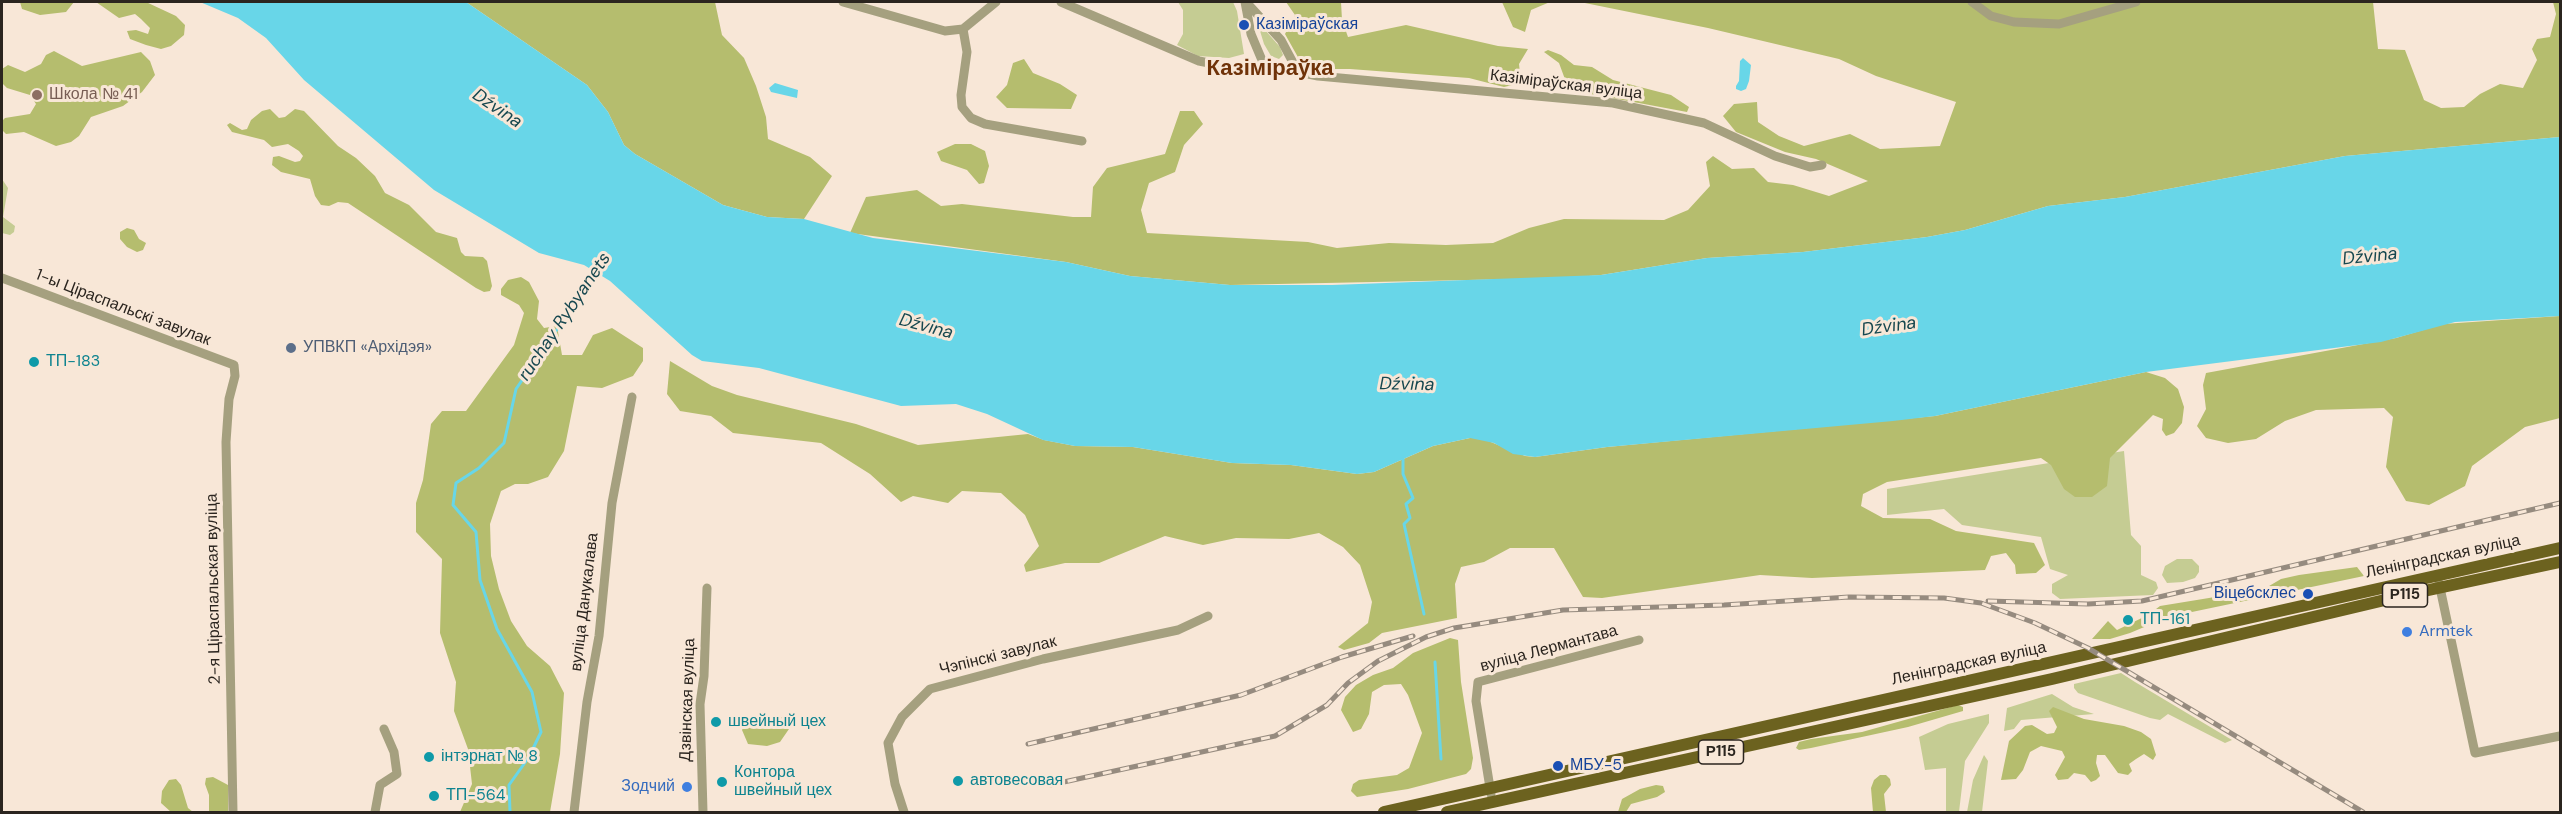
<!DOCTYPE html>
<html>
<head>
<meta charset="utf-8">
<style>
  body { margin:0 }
  #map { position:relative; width:2562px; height:814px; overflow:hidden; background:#f8e7d7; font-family:"DM Sans",sans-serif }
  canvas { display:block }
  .frame { position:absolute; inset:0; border:3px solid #2b251f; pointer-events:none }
</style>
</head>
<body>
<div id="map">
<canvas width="2562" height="814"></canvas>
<div class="frame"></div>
</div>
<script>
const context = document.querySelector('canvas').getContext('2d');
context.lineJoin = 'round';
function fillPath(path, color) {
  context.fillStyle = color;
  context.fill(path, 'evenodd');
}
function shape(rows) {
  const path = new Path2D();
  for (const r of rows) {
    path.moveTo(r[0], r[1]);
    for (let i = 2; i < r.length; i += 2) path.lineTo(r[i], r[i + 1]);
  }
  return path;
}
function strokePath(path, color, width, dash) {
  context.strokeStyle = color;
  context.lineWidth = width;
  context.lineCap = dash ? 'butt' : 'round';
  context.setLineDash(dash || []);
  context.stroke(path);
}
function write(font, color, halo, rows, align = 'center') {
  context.font = font + ' "DM Sans",sans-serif';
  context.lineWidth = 6;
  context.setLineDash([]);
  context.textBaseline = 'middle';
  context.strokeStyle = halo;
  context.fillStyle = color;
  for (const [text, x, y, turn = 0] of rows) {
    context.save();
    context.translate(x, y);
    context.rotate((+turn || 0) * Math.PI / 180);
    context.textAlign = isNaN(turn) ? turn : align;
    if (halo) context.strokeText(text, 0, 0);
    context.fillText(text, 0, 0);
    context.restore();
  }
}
fillPath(shape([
  [1178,2,1233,2,1237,11,1244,54,1229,58,1198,56,1177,45,1183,34,1183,10],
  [1257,21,1280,47,1283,55,1279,59,1271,56,1264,44],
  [2,179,8,188,3,217,15,226,14,232,10,235,2,233],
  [2124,451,2131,535,2141,546,2141,575,2156,582,2158,588,2153,595,2060,599,2052,593,2052,584,2068,575,2050,569,2041,537,1962,525,1944,509,1887,515,1887,489],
  [2177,559,2192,559,2199,566,2199,572,2195,578,2183,582,2167,583,2162,575,2165,566],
  [2121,673,2135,682,2232,740,2225,743,2168,714,2160,720,2150,718,2078,693,2074,688,2074,684],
  [2052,694,2073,707,2094,714,2021,720,2014,729,2004,731,2007,708],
  [1989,714,1989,723,1965,761,1959,812,1946,812,1946,768,1925,770,1919,737,1948,724],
  [1984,755,1988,761,1982,812,1967,812,1973,780]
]), '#c5cc93');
fillPath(shape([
  [20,2,74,2,66,12,40,15,22,9],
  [96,2,146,2,176,16,185,25,184,35,171,46,161,49,146,45,130,39,127,31,136,30,148,34,150,28,141,19,135,14,119,18],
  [466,2,715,2,722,35,744,58,756,86,766,117,768,139,810,157,832,176,804,219,767,217,723,205,635,154,624,145,608,112,587,85],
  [1286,2,1341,2,1342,20,1348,37,1406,25,1498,46,1528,49,1519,64,1521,83,1504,87,1469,78,1350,69,1317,69,1299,59,1285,34,1295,15],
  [1502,2,1550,2,1531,10,1525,32,1513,27],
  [1580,2,2373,2,2378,49,2405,50,2424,100,2441,108,2464,107,2480,94,2500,84,2523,88,2537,60,2532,49,2537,39,2550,37,2556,14,2553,2,2560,2,2560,137,2345,156,2125,197,2048,206,1965,230,1927,237,1803,252,1707,258,1601,275,1564,278,1230,285,1130,276,1066,262,850,233,866,197,917,190,941,206,962,204,1073,217,1091,217,1093,187,1107,168,1165,154,1180,111,1194,111,1203,124,1184,145,1175,172,1149,183,1141,210,1147,233,1308,242,1337,248,1389,243,1446,245,1493,243,1529,228,1564,219,1664,220,1688,210,1710,186,1706,162,1713,156,1732,169,1754,168,1768,182,1793,185,1829,196,1868,181,1816,159,1785,152,1736,132,1723,116,1734,104,1757,102,1758,122,1779,136,1804,146,1850,134,1880,149,1940,146,1956,102,1876,76,1839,59,1708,28],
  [1548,50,1561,55,1574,65,1592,67,1613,80,1671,95,1689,107,1687,112,1580,92,1566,82,1559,63,1544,52],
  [54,51,82,66,141,52,150,61,155,75,142,92,123,106,91,117,79,136,71,142,56,146,24,132,6,134,2,130,2,121,5,118,30,114,36,104,30,95,7,88,2,83,2,69,8,65,25,72,41,64,46,55],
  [1024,59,1033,73,1060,84,1077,95,1071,109,1007,108,996,97,1007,85,1013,63],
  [270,109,279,118,285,117,295,109,304,111,338,146,356,158,375,176,385,193,409,205,436,232,457,238,461,252,465,256,483,257,487,261,492,286,490,291,484,292,476,288,348,203,338,202,329,206,321,205,315,196,310,179,281,172,272,165,273,157,279,156,295,162,300,161,303,156,299,151,288,144,272,147,264,140,232,132,227,125,230,123,242,130,247,129,251,120,262,111],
  [955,144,971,144,985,151,989,166,984,183,979,184,967,170,941,161,937,152],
  [127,228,134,230,139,239,146,243,143,250,137,252,127,247,120,239,120,232],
  [521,277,529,282,539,301,537,319,544,328,557,326,562,355,582,355,593,335,612,328,643,348,643,361,633,376,602,388,577,386,564,451,548,477,528,484,515,484,501,491,490,524,491,556,499,589,511,621,527,646,550,666,564,693,560,754,550,812,460,812,472,784,468,749,454,711,456,682,440,633,442,559,416,532,416,503,423,480,431,424,442,411,466,411,514,345,524,313,519,305,501,295,501,289,508,280],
  [2560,316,2560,418,2525,427,2472,466,2465,486,2429,505,2406,501,2386,467,2393,417,2384,408,2316,410,2285,421,2256,439,2228,443,2206,438,2197,426,2206,409,2203,385,2206,373,2396,338,2443,324],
  [670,361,712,386,737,395,856,424,918,445,1028,434,1044,440,1075,446,1133,447,1232,463,1291,465,1357,474,1374,472,1433,446,1470,438,1481,438,1525,456,1535,457,1607,447,1935,416,2146,372,2165,378,2178,389,2184,407,2182,423,2174,433,2166,436,2162,430,2163,419,2153,415,2110,458,2107,486,2092,497,2075,497,2064,489,2051,465,2041,458,1887,482,1863,494,1861,506,1883,518,1930,519,1956,531,2034,543,2045,565,2036,573,2016,574,2015,565,2006,553,1991,556,1985,570,1812,578,1760,575,1602,598,1583,597,1554,548,1510,548,1484,562,1461,567,1455,584,1457,618,1382,633,1369,643,1344,650,1338,647,1368,623,1372,602,1360,565,1343,547,1319,533,1289,539,1236,538,1203,545,1165,536,1099,563,1065,563,1026,572,1024,565,1039,546,1025,515,1001,493,962,491,948,503,913,496,901,502,870,474,821,443,733,433,711,416,680,411,667,394],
  [2357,567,2364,576,2168,617,2130,633,2110,639,2092,639,2108,621,2117,630,2148,615,2160,606,2264,589,2281,579,2299,575],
  [1450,638,1458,640,1461,682,1473,758,1471,769,1466,774,1408,789,1357,797,1351,791,1353,784,1359,780,1397,775,1409,768,1422,733,1408,695,1401,684,1384,685,1372,692,1369,714,1361,729,1353,732,1341,710,1345,697,1356,685,1373,675,1393,668,1413,653],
  [1958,705,1963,707,1963,711,1908,727,1811,748,1799,750,1796,748,1799,742,1811,739,1862,732],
  [2053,707,2084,719,2124,726,2141,732,2151,739,2156,755,2153,760,2144,754,2136,759,2129,764,2132,771,2128,775,2118,773,2105,755,2097,755,2096,763,2100,776,2096,780,2091,782,2085,775,2074,773,2068,779,2058,780,2055,775,2065,757,2062,751,2041,746,2030,752,2023,770,2016,779,2001,780,2009,741,2025,726,2032,725,2047,734,2054,733,2057,727,2049,711],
  [762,714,779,716,788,721,789,729,780,742,767,746,748,744,742,730,747,719],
  [1880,775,1886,775,1890,779,1891,785,1884,794,1886,812,1873,812,1871,788,1874,780],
  [213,777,228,785,228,812,209,812,209,795,205,784,206,778],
  [176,779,181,785,188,808,193,812,171,812,161,803,162,791,169,780],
  [1656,785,1663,786,1665,792,1657,797,1631,804,1626,812,1618,812,1622,799,1640,789]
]), '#b5bd6e');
fillPath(shape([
  [200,2,466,2,587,85,608,112,624,145,635,154,723,205,767,217,804,219,873,238,1066,262,1130,276,1230,285,1332,285,1601,275,1707,258,1803,252,1927,237,1965,230,2048,206,2125,197,2345,156,2560,137,2560,316,2455,322,2381,342,2146,372,1935,416,1893,421,1607,447,1535,457,1513,454,1494,443,1470,438,1433,446,1374,472,1357,474,1291,465,1232,463,1133,447,1075,446,1043,440,987,414,956,404,901,406,759,368,702,361,692,355,610,281,584,265,539,253,434,190,304,80,266,38,238,18],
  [1743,58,1751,65,1749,81,1746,89,1741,91,1736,89,1736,86,1739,81,1740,61],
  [775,83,798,90,797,98,771,92,769,88]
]), '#68d6e8');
strokePath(shape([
  [1403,459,1403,474,1413,498,1406,504,1410,518,1404,524,1424,614],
  [1435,662,1441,759],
  [510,812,509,785,529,757,541,732,532,692,497,629,480,580,476,532,453,505,456,483,479,468,504,443,516,389,598,270]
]), '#68d6e8', 3);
strokePath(shape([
  [843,2,945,31,963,29,996,2],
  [1061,2,1199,61,1234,68,1264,65,1318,76,1613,103,1704,123,1775,156,1810,167,1822,165],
  [1245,2,1251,34,1264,65],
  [1246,2,1281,40,1297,70],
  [1972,2,1991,16,2014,22,2059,24,2136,2],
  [963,29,967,52,961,95,962,107,971,118,985,124,1082,141],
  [2,278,234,365,235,376,229,399,226,442,233,812],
  [2439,583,2475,753,2560,736],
  [1491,794,1476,701,1478,682,1639,640],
  [375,812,380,785,397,774,394,752,384,729],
  [574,812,587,702,599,636,612,503,632,397],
  [703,812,700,704,704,676,707,588],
  [904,812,895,784,888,743,902,717,930,689,1043,659,1178,630,1208,616]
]), '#a5a07f', 9);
strokePath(shape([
  [1384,812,2560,548],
  [1447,812,2052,679,2410,594,2560,562]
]), '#6c621f', 12);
const rail = shape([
  [1988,601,2088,604,2142,601,2560,503],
  [1028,744,1241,695,1342,657,1413,636],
  [1050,785,1275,736,1327,705,1348,683,1378,661,1426,637,1454,628,1563,610,1724,605,1849,597,1944,598,1981,603,2035,623,2088,648,2363,812]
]);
strokePath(rail, '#968b7f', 5);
strokePath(rail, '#f8e7d7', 3, [9]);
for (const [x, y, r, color] of [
  [1244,25,6,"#1a4fb4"],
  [37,95,6,"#8d6e63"],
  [291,348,6,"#5c6f8a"],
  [34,362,6,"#0f9aa8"],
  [2308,594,6,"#1a4fb4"],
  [2128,620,6,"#0f9aa8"],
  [2407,632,6,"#3f7fe0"],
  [716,722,6,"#0f9aa8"],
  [429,757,6,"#0f9aa8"],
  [1558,766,6,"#1a4fb4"],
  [958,781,6,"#0f9aa8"],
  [722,782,6,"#0f9aa8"],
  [687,787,6,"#3f7fe0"],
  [434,796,6,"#0f9aa8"]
]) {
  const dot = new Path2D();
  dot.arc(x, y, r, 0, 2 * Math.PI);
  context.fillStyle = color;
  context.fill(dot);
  strokePath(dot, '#f8e7d7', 2);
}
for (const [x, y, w] of [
  [2405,595,45],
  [1721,752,45]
]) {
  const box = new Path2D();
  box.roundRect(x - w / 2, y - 12, w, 24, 4.5);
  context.fillStyle = '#f8e7d7';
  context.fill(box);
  strokePath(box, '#2b251f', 1.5);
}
write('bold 15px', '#2b251f', null, [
  ["Р115",2405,595],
  ["Р115",1721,752]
]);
write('16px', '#164399', '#f8e7d7', [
  ["Казіміраўская",1256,25],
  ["Віцебсклес",2296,594,"right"],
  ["МБУ-5",1570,766]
], 'left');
write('16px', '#2b251f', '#f8e7d7', [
  ["Казіміраўская вуліца",1566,85,7],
  ["1-ы Ціраспальскі завулак",123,308,21],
  ["Ленінградская вуліца",2443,557,-12],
  ["2-я Ціраспальская вуліца",214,589,-91],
  ["вуліца Данукалава",585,602,-83],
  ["вуліца Лермантава",1549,649,-15],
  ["Чэпінскі завулак",998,656,-14],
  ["Ленінградская вуліца",1969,664,-12],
  ["Дзвінская вуліца",688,700,-88]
]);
write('16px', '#785e54', '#f8e7d7', [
  ["Школа № 41",49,95]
], 'left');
write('16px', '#4e5e75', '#f8e7d7', [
  ["УПВКП «Архідэя»",303,348]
], 'left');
write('16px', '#0d838f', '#f8e7d7', [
  ["ТП-183",46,362],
  ["ТП-161",2140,620],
  ["швейный цех",728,722],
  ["інтэрнат № 8",441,757],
  ["Контора",734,773],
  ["швейный цех",734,791],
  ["автовесовая",970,781],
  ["ТП-564",446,796]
], 'left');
write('16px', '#366cbe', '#f8e7d7', [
  ["Armtek",2419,632],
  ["Зодчий",675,787,"right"]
], 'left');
write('italic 18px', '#16474f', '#f8e7d7', [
  ["Dźvina",497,109,34],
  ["Dźvina",2370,257,-6],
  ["ruchay Rybyanets",565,317,-56],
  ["Dźvina",926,327,15],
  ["Dźvina",1889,327,-8],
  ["Dźvina",1407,385,1]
]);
write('bold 22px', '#703309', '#f8e7d7', [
  ["Казіміраўка",1270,69]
]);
</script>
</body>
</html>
